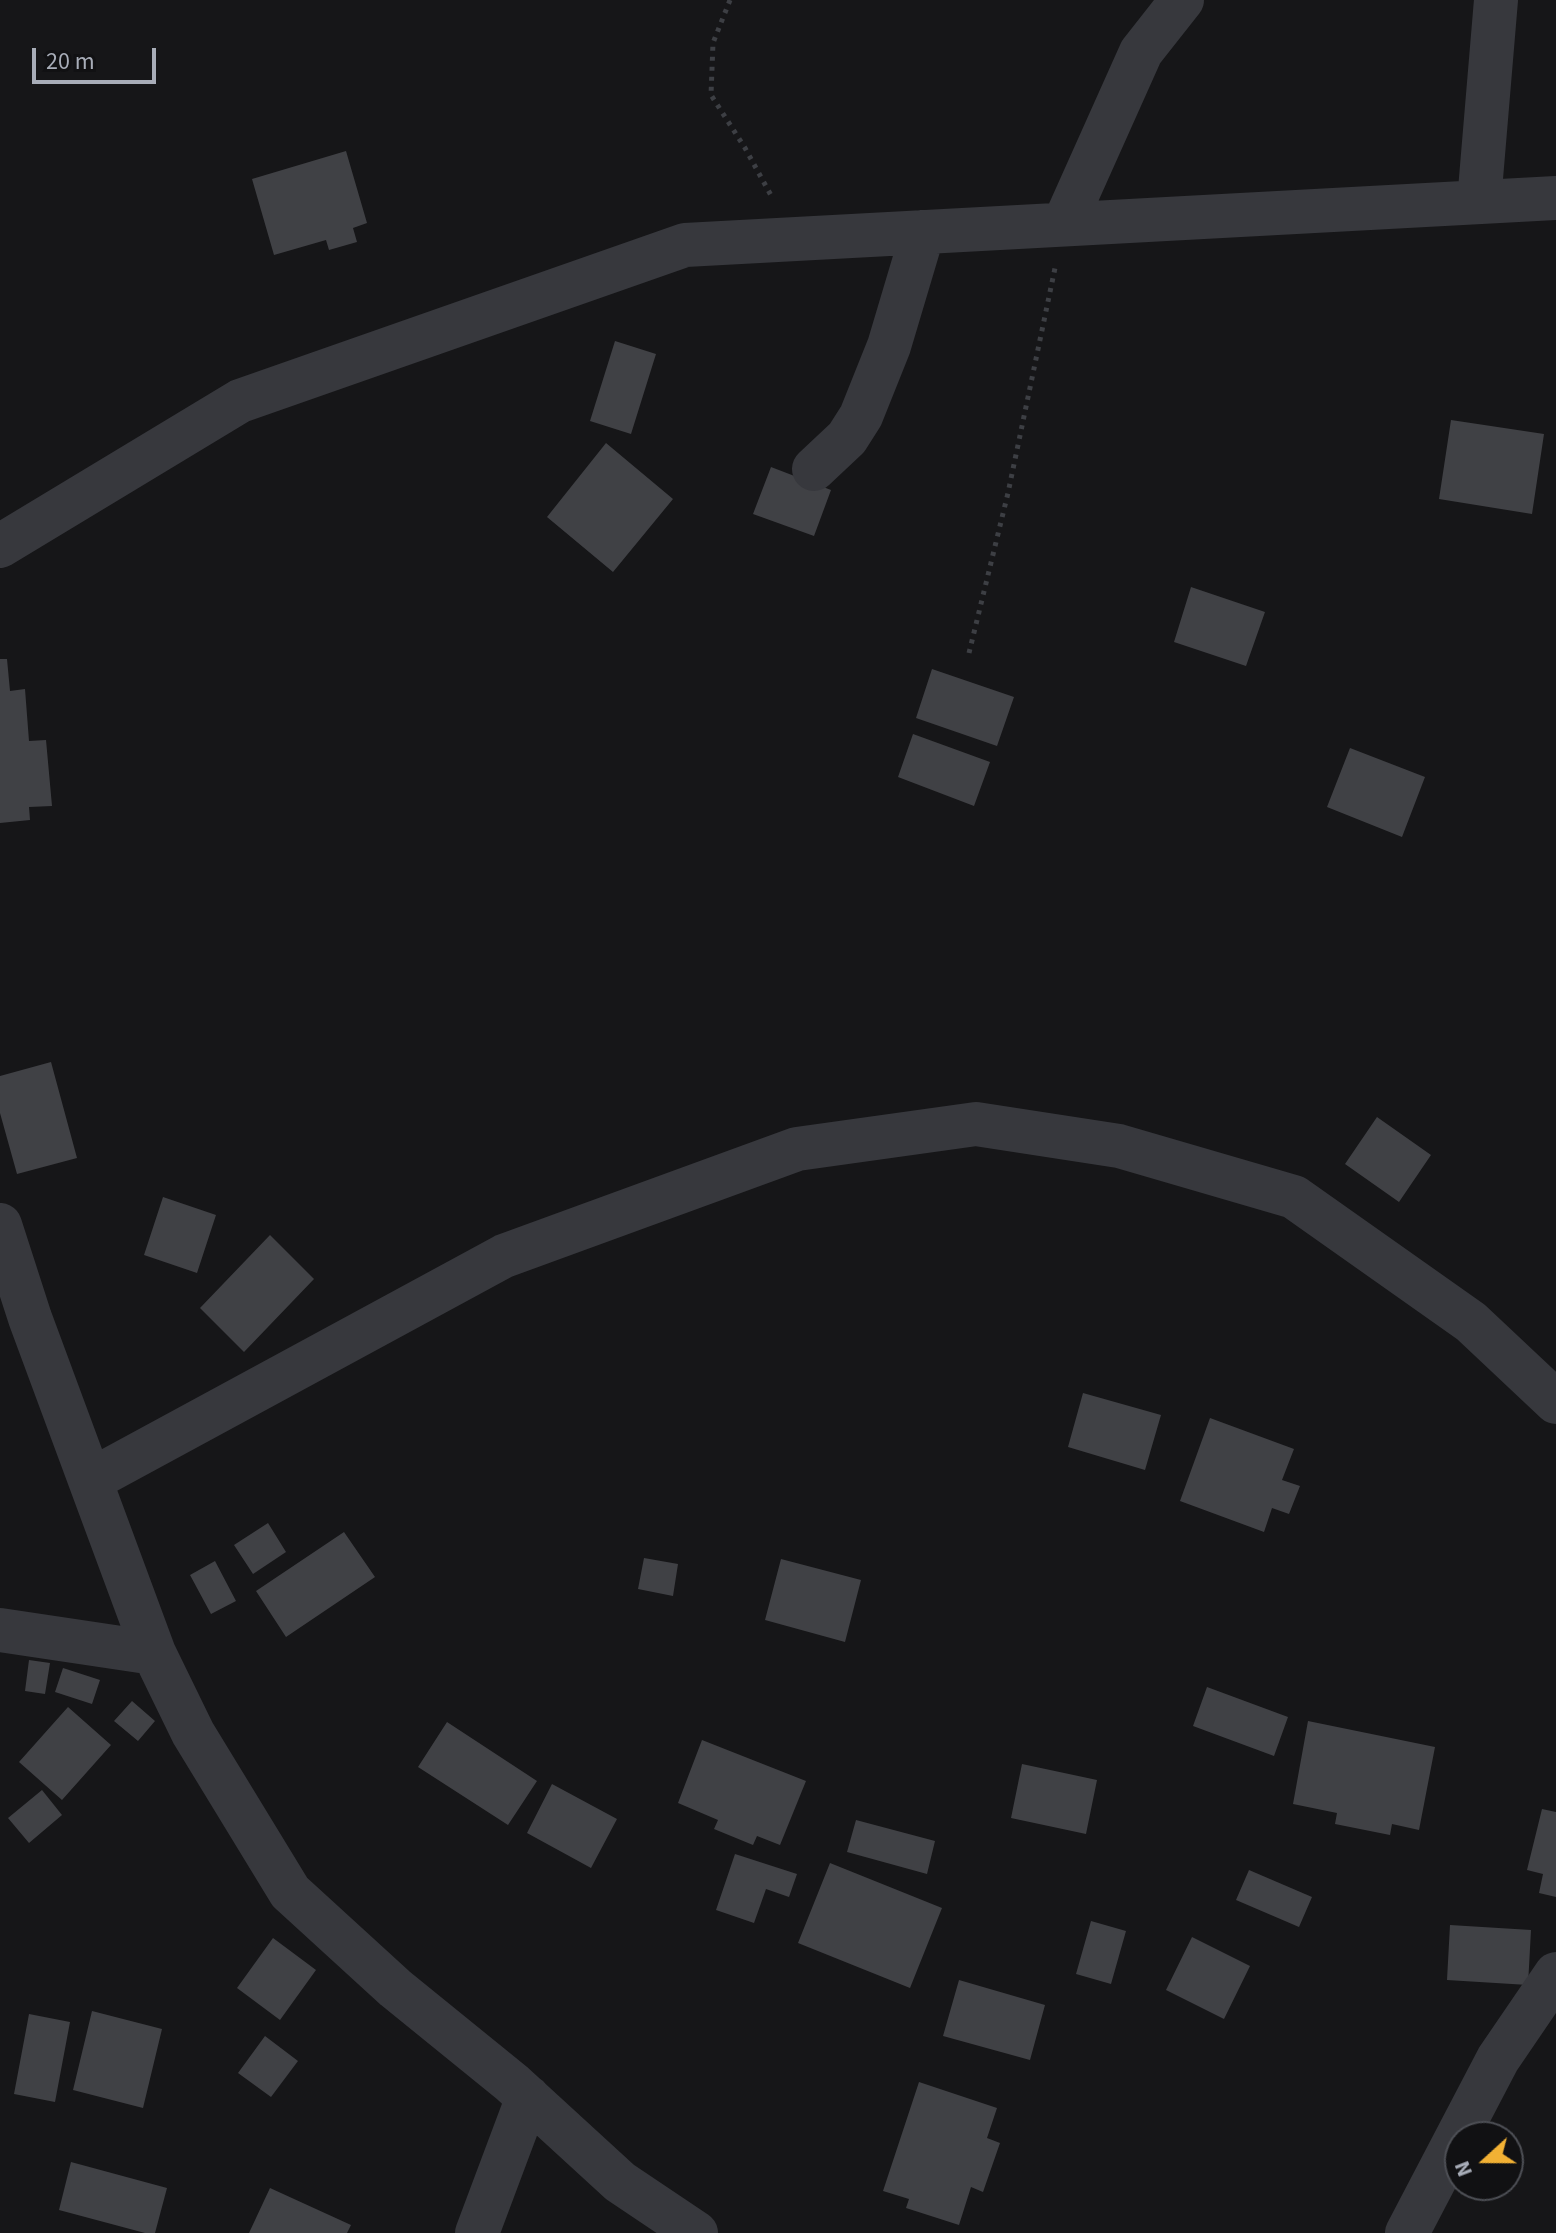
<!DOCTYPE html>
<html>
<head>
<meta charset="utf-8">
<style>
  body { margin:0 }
  #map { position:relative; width:1556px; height:2233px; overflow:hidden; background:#161618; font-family:"Source Sans 3",sans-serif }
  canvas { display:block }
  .north { position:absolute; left:1444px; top:2121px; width:80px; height:80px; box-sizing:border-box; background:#111113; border:2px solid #4d4f55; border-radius:50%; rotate:249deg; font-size:22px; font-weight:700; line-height:32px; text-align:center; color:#a8adb8 }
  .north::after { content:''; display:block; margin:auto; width:28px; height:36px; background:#f2b134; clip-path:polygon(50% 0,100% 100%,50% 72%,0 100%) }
  .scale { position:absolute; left:32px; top:48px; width:124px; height:36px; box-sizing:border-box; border:4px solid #a8adb8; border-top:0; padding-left:10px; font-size:24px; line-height:28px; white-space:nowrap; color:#a8adb8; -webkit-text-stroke:6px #111113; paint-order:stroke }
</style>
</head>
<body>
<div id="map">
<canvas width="1556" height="2233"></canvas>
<div class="north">N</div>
<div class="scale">20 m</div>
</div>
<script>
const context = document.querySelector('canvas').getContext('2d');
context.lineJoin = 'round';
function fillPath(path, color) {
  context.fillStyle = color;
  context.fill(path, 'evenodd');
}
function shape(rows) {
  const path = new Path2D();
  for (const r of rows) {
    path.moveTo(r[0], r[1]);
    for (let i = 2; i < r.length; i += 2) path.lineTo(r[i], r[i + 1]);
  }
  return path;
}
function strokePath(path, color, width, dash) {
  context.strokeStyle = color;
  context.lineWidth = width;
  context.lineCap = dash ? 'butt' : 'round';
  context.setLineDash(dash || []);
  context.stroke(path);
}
fillPath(shape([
  [346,151,367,223,353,228,357,242,329,250,326,240,274,255,252,179],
  [615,341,656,354,631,434,590,421],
  [1451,420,1544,434,1532,514,1439,499],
  [606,443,673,499,613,572,547,517],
  [771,467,831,490,814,536,753,514],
  [1191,587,1265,612,1246,666,1174,642],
  [0,659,7,659,10,691,25,689,29,741,46,740,52,806,29,807,30,820,0,823],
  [932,669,1014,697,997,746,916,718],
  [913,734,990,762,974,806,898,777],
  [1350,748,1425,777,1402,837,1327,807],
  [51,1062,77,1158,17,1174,0,1113,0,1076],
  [1377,1117,1431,1155,1399,1202,1345,1164],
  [163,1197,216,1215,197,1273,144,1255],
  [270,1235,314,1279,244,1352,200,1308],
  [1083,1393,1161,1415,1145,1470,1068,1447],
  [1210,1418,1294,1449,1282,1480,1300,1486,1289,1514,1272,1508,1264,1532,1180,1501],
  [268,1523,286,1552,253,1574,234,1545],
  [344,1532,375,1577,286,1637,256,1591],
  [644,1558,678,1564,673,1596,638,1589],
  [781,1559,861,1580,845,1642,765,1620],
  [215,1561,236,1601,211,1614,190,1575],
  [29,1660,50,1663,45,1694,25,1691],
  [63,1668,100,1680,92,1704,55,1692],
  [1207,1687,1288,1717,1274,1756,1193,1726],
  [132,1701,155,1721,138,1741,114,1721],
  [68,1707,111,1745,62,1800,19,1762],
  [1308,1721,1435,1747,1419,1830,1392,1824,1390,1835,1335,1824,1337,1813,1293,1804],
  [447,1722,537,1781,508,1825,418,1767],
  [702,1740,806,1781,780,1845,757,1836,753,1845,714,1829,718,1820,678,1803],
  [1022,1764,1097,1780,1086,1834,1011,1818],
  [552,1784,617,1819,591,1868,527,1833],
  [42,1790,62,1815,29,1843,8,1818],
  [1542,1809,1556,1812,1556,1897,1539,1893,1543,1874,1527,1870],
  [856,1820,935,1841,927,1874,847,1852],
  [735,1854,797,1874,789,1897,766,1889,754,1923,716,1910],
  [830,1863,942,1908,910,1988,798,1943],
  [1249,1870,1312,1897,1299,1927,1236,1900],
  [1091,1921,1126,1931,1111,1984,1076,1974],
  [1450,1925,1531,1930,1528,1985,1447,1980],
  [1192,1937,1250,1966,1224,2019,1166,1990],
  [273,1938,316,1970,280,2020,237,1988],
  [959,1980,1045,2005,1030,2060,943,2036],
  [92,2011,162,2029,143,2108,73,2090],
  [29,2014,70,2022,55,2102,14,2094],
  [265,2036,298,2061,271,2097,238,2073],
  [919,2082,997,2108,987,2138,1000,2143,983,2192,971,2187,959,2225,906,2208,909,2199,883,2191],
  [71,2162,167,2188,155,2233,145,2233,59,2210],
  [270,2188,351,2225,347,2233,249,2233]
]), '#404145');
strokePath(shape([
  [730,0,713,43,711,95,745,148,773,199],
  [969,653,1008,493,1055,268]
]), '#3d3f44', 5, [4, 6]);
strokePath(shape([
  [1479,202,1496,0],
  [1064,224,1141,52,1182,0],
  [814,469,847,438,861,416,889,346,923,232],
  [0,546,240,401,685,245,1556,198],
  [0,1225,30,1318,154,1653,193,1733,290,1892,395,1988,512,2083,620,2182,696,2233],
  [91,1480,504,1256,797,1149,976,1124,1119,1146,1294,1197,1471,1322,1556,1402],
  [0,1630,154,1653],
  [477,2233,528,2097],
  [1407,2233,1498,2059,1556,1974]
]), '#37383d', 44);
</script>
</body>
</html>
